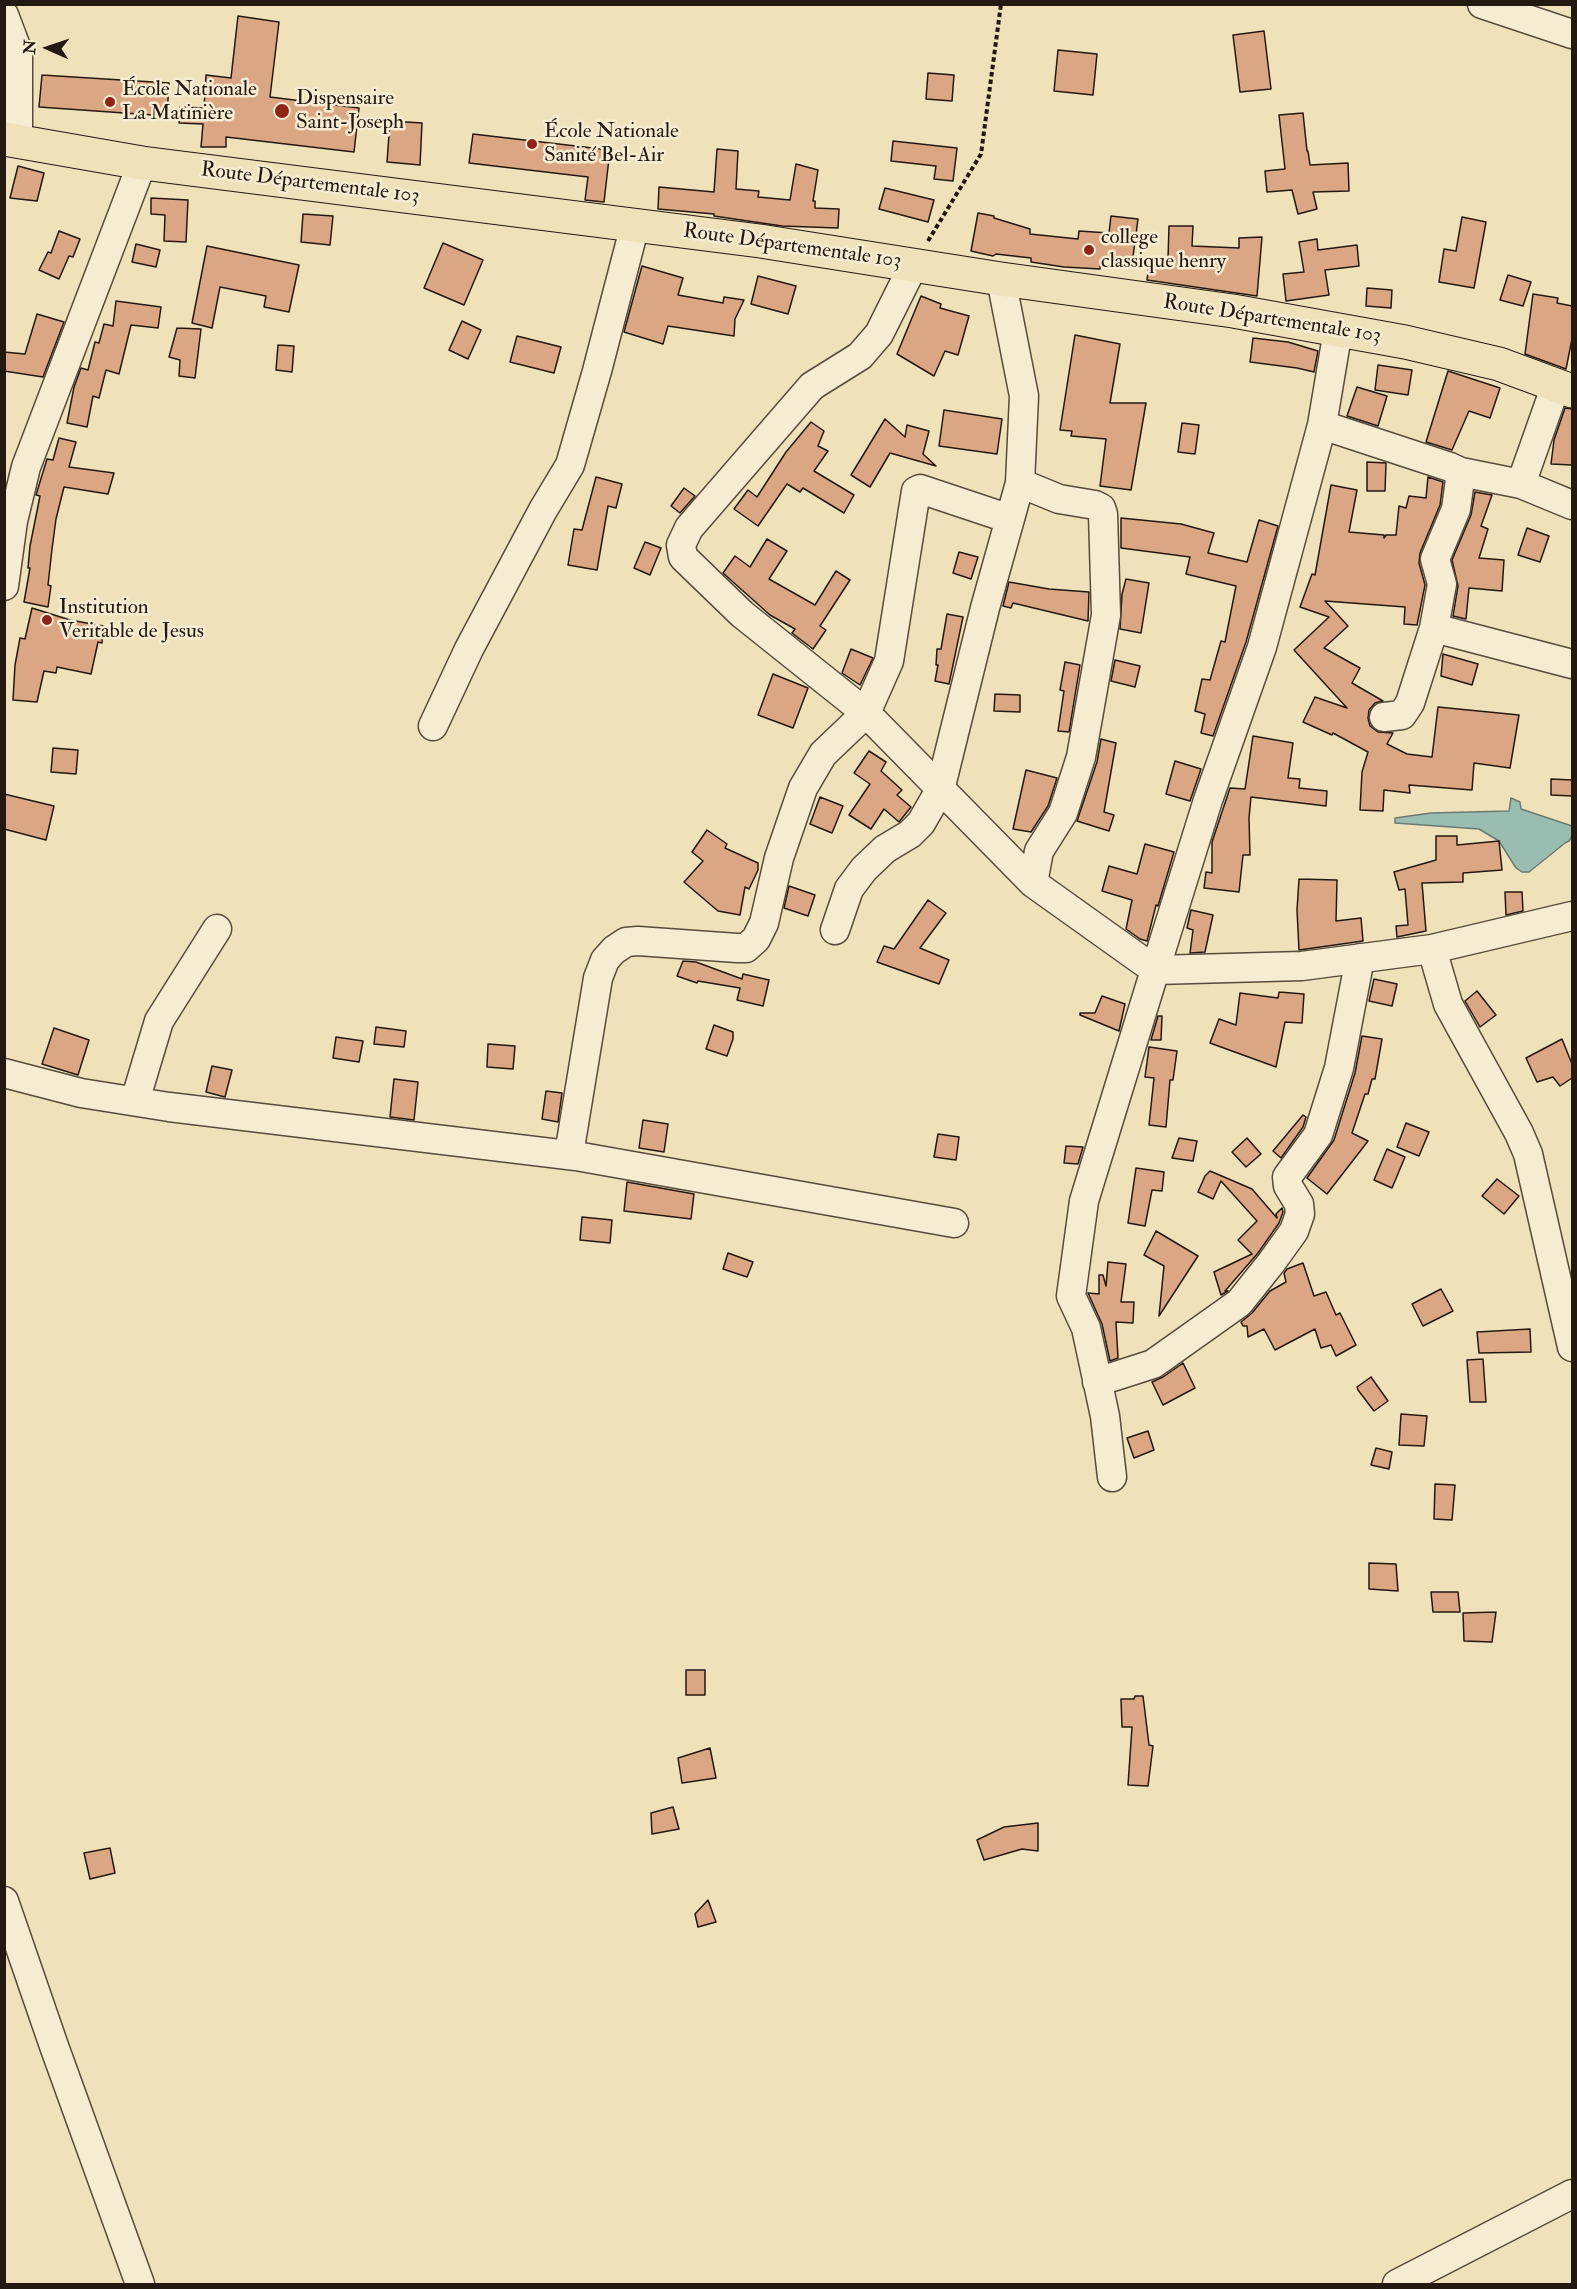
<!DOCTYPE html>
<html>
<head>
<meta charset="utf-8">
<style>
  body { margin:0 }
  #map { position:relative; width:1577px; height:2289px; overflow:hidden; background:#efe1ba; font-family:"IM FELL Double Pica",serif }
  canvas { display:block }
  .frame { position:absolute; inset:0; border:6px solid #241911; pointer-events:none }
  .north { position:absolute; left:18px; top:18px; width:60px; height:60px; -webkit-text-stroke:4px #f5ecd2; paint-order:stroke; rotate:273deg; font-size:16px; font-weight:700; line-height:24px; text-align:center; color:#241911 }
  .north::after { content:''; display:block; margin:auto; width:21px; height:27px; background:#241911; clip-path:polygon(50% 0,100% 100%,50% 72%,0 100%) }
</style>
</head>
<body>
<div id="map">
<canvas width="1577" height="2289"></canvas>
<div class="frame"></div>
<div class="north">N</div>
</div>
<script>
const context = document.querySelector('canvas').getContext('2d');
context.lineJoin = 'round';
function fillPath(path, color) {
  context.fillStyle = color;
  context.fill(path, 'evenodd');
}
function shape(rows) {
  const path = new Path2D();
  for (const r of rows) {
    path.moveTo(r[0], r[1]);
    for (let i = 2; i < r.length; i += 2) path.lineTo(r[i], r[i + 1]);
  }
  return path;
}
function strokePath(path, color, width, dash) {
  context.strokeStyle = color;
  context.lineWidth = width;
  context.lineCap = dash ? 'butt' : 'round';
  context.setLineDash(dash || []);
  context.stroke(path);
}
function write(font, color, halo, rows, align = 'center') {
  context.font = font + ' "IM FELL Double Pica",serif';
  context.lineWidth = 5;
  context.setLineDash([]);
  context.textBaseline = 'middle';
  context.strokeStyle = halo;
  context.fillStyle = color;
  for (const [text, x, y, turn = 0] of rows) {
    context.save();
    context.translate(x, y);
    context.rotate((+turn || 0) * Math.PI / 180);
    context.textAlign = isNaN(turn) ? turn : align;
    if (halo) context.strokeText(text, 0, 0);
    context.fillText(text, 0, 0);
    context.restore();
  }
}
const water = shape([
  [1511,798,1520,802,1521,809,1572,826,1572,836,1569,841,1565,843,1529,872,1522,872,1516,868,1499,841,1479,829,1395,823,1395,818,1431,813,1509,811,1511,798]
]);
fillPath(water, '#9abdb2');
strokePath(water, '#6b7b72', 1.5);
const building = shape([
  [238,16,279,22,270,97,359,108,354,152,226,137,226,147,201,147,203,124,179,123,180,107,204,108,206,75,231,78,238,16],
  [1264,31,1271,89,1240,92,1233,35,1264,31],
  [1058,50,1097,54,1093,95,1054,91,1058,50],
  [928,73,954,75,952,101,926,99,928,73],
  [42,75,169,83,167,116,39,107,42,75],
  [1303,113,1307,151,1308,151,1310,165,1348,163,1349,191,1313,192,1317,209,1298,214,1292,190,1267,192,1265,171,1285,169,1279,115,1303,113],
  [390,121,422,123,420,165,387,162,390,121],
  [473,134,610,150,604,202,585,200,588,177,469,163,473,134],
  [893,141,957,148,953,181,934,179,936,166,891,161,893,141],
  [717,149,738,151,736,189,759,191,758,197,790,200,796,164,818,170,813,201,815,201,815,208,839,209,838,228,782,226,714,216,714,214,658,209,659,187,714,192,717,149],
  [18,166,44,173,37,201,10,198,18,166],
  [885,188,934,200,928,222,879,209,885,188],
  [151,198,188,200,186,242,164,241,165,215,151,214,151,198],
  [978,213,994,216,994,218,1030,229,1030,234,1078,239,1079,231,1109,233,1111,216,1138,219,1132,264,1101,260,1100,269,1064,267,1031,262,1031,258,996,254,993,256,971,251,978,213],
  [303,214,333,216,330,245,301,242,303,214],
  [1462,217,1486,222,1474,288,1439,282,1444,249,1456,251,1462,217],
  [1169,226,1193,226,1192,246,1239,248,1239,238,1262,237,1257,296,1147,280,1150,257,1168,259,1169,226],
  [59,231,80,239,73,257,69,256,59,279,39,270,48,252,51,253,59,231],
  [1317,239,1318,250,1357,245,1359,266,1325,270,1329,295,1286,301,1283,274,1304,272,1299,242,1317,239],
  [443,243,483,260,464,305,424,288,443,243],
  [136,244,160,250,156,267,132,262,136,244],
  [207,246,299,265,289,312,264,307,266,296,220,287,212,328,192,323,207,246],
  [642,266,683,278,678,295,723,303,724,297,744,300,735,319,734,336,668,326,663,344,624,332,642,266],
  [1508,275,1531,282,1523,306,1500,300,1508,275],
  [758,276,796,286,788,314,751,304,758,276],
  [1367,288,1392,290,1391,308,1366,306,1367,288],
  [1533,294,1558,298,1557,303,1572,306,1572,339,1566,369,1525,354,1533,294],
  [921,296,941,304,940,308,969,316,958,355,945,351,934,376,897,354,921,296],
  [116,301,161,307,158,328,131,325,119,374,106,370,99,398,93,396,87,427,67,423,74,387,81,368,88,370,95,342,99,343,104,324,113,326,116,301],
  [37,314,64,322,43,377,4,371,4,352,25,354,37,314],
  [462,321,481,330,468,359,449,350,462,321],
  [177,328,201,329,195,378,179,376,180,360,169,357,177,328],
  [1075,335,1120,344,1110,403,1146,403,1131,490,1100,486,1106,439,1071,436,1072,431,1060,430,1075,335],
  [517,336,561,347,554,373,510,362,517,336],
  [1253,338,1288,342,1318,351,1314,372,1297,368,1250,362,1253,338],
  [278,345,294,346,292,372,276,370,278,345],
  [1378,365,1412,370,1408,395,1375,390,1378,365],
  [1448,371,1500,388,1490,418,1469,411,1452,450,1426,442,1448,371],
  [1357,387,1387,396,1378,426,1347,416,1357,387],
  [1565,408,1572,409,1572,465,1551,464,1554,440,1565,408],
  [944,410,1002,419,997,454,939,446,944,410],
  [885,419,905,437,907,425,929,431,923,454,936,466,890,453,870,487,851,475,885,419],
  [811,422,824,431,818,446,828,451,814,471,854,495,844,513,803,488,800,492,787,484,758,526,734,509,748,490,757,497,786,452,811,422],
  [1182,423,1199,425,1195,454,1178,452,1182,423],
  [59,438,76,442,69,467,114,473,108,494,64,487,56,519,52,549,48,585,51,586,48,607,24,602,30,568,28,568,30,546,40,496,36,495,47,459,53,460,59,438],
  [1367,462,1386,463,1385,491,1367,491,1367,462],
  [596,477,622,484,616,508,608,506,597,570,568,565,574,529,582,530,596,477],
  [1428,477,1443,482,1440,505,1420,553,1419,563,1425,585,1417,625,1404,624,1405,607,1325,601,1348,626,1324,648,1360,668,1352,683,1383,701,1375,703,1369,710,1368,718,1370,726,1378,732,1393,733,1387,744,1407,754,1432,757,1438,707,1519,715,1510,768,1474,763,1472,790,1409,785,1410,793,1384,790,1383,811,1360,810,1362,772,1368,752,1333,733,1332,735,1303,722,1315,697,1347,708,1294,650,1329,617,1300,607,1312,574,1315,575,1331,485,1357,490,1349,532,1384,535,1384,538,1386,535,1396,535,1399,506,1406,508,1409,496,1426,498,1428,477],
  [684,488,695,496,680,513,671,506,684,488],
  [1475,492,1492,495,1481,526,1488,529,1479,558,1504,560,1502,591,1469,588,1466,619,1453,616,1458,586,1452,560,1471,515,1475,492],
  [1121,518,1181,524,1214,533,1208,553,1247,562,1259,520,1278,526,1246,642,1213,736,1201,733,1205,714,1195,711,1202,679,1210,680,1221,641,1225,642,1236,586,1186,574,1190,557,1121,548,1121,518],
  [1527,528,1549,536,1540,562,1518,555,1527,528],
  [767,539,787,551,769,579,815,605,836,571,850,580,820,626,826,630,813,649,792,633,795,629,770,615,723,573,735,556,750,567,767,539],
  [645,542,661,548,650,575,634,568,645,542],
  [959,552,978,557,971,579,953,573,959,552],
  [1126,579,1149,583,1141,633,1120,629,1122,594,1126,579],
  [1009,582,1049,589,1089,592,1088,621,1013,603,1011,608,1003,606,1009,582],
  [32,608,70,620,103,626,102,643,98,642,91,674,57,667,56,673,44,671,37,702,13,700,15,665,20,638,25,639,32,608],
  [947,614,963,617,949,684,935,681,938,665,936,665,937,649,941,649,947,614],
  [851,649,873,658,860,685,842,673,851,649],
  [1443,654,1478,664,1472,685,1441,676,1443,654],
  [1115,660,1140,666,1135,687,1111,681,1115,660],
  [1065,662,1080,665,1069,732,1058,731,1064,691,1060,690,1065,662],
  [773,674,808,688,793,728,758,715,773,674],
  [995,694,1020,695,1020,712,994,711,995,694],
  [1253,736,1293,743,1288,778,1300,779,1299,788,1327,791,1326,806,1251,797,1249,818,1250,855,1243,855,1239,892,1204,888,1206,872,1212,873,1212,842,1230,788,1245,789,1253,736],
  [1101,739,1116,743,1104,812,1114,815,1109,831,1077,821,1097,762,1101,739],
  [53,748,78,750,76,774,51,772,53,748],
  [869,751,886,762,881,771,902,790,897,795,911,807,899,822,884,809,871,829,849,815,870,784,854,773,869,751],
  [1175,761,1201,769,1190,801,1166,794,1175,761],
  [1026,770,1057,778,1048,806,1031,832,1013,829,1026,770],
  [1551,779,1572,780,1572,796,1551,795,1551,779],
  [4,794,54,806,46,840,4,829,4,794],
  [820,797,843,806,832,833,810,824,820,797],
  [707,830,727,844,725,848,758,863,758,870,749,889,745,887,740,915,718,911,684,882,703,861,692,852,707,830],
  [1436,836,1457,836,1457,845,1499,841,1502,870,1463,873,1463,882,1422,883,1426,931,1397,937,1396,926,1408,925,1405,889,1399,890,1394,872,1436,860,1436,836],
  [1145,844,1174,852,1158,906,1156,905,1147,941,1140,939,1126,929,1132,900,1102,891,1109,866,1137,874,1145,844],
  [1299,879,1337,880,1336,921,1361,918,1363,941,1299,950,1297,910,1299,879],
  [789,886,815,895,808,916,784,908,789,886],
  [1505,892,1522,892,1523,911,1506,915,1505,892],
  [928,900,946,913,920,948,949,960,939,984,877,962,884,946,894,949,928,900],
  [1191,910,1213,915,1205,952,1190,953,1193,930,1187,928,1191,910],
  [683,961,696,962,742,979,743,974,769,980,763,1006,737,1000,740,988,698,981,697,983,677,976,683,961],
  [1374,979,1397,984,1392,1006,1369,1001,1374,979],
  [1477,991,1496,1015,1480,1027,1465,1001,1477,991],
  [1279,992,1304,994,1302,1023,1285,1022,1276,1067,1210,1043,1219,1019,1236,1025,1240,993,1278,998,1279,992],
  [1102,996,1125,1004,1119,1031,1080,1015,1080,1013,1095,1013,1102,996],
  [1158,1016,1162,1016,1161,1040,1151,1040,1158,1016],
  [714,1025,733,1032,733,1039,727,1056,706,1049,714,1025],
  [376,1027,406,1031,404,1047,374,1044,376,1027],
  [54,1028,89,1040,78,1075,42,1064,54,1028],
  [1362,1036,1382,1039,1375,1079,1372,1079,1368,1094,1365,1094,1352,1133,1368,1141,1327,1194,1307,1178,1334,1140,1355,1073,1362,1036],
  [336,1037,363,1041,359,1062,333,1058,336,1037],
  [1562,1039,1572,1064,1572,1078,1560,1086,1553,1077,1537,1082,1526,1058,1562,1039],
  [488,1044,515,1046,513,1069,487,1067,488,1044],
  [1149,1047,1177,1051,1173,1080,1170,1080,1166,1127,1149,1125,1154,1078,1145,1077,1149,1047],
  [212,1066,232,1070,225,1097,206,1092,212,1066],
  [394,1079,418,1082,414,1120,390,1117,394,1079],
  [546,1091,562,1093,558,1122,542,1119,546,1091],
  [1303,1115,1306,1117,1303,1127,1281,1158,1273,1151,1303,1115],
  [643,1120,668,1124,664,1152,639,1148,643,1120],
  [1406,1123,1429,1132,1419,1156,1397,1147,1406,1123],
  [938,1134,959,1137,956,1160,934,1157,938,1134],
  [1179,1138,1197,1141,1193,1161,1172,1158,1179,1138],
  [1247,1138,1261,1154,1246,1167,1232,1152,1247,1138],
  [1066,1146,1083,1147,1078,1164,1064,1163,1066,1146],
  [1387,1149,1405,1157,1392,1188,1374,1180,1387,1149],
  [1136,1168,1164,1172,1162,1191,1152,1190,1145,1226,1128,1223,1136,1168],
  [1210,1171,1252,1189,1277,1218,1276,1214,1282,1208,1283,1212,1279,1223,1258,1253,1225,1291,1228,1291,1221,1295,1214,1272,1252,1254,1238,1240,1257,1221,1221,1181,1213,1199,1198,1192,1205,1176,1210,1171],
  [1497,1179,1519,1196,1504,1214,1482,1196,1497,1179],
  [627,1182,694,1194,691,1219,624,1211,627,1182],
  [582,1217,612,1220,610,1243,580,1240,582,1217],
  [1156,1231,1198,1256,1159,1316,1164,1266,1144,1255,1156,1231],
  [728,1253,753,1262,747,1277,723,1269,728,1253],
  [1108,1262,1126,1264,1121,1302,1134,1302,1133,1323,1116,1322,1118,1358,1110,1361,1102,1324,1088,1293,1099,1294,1099,1275,1103,1275,1106,1286,1108,1262],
  [1303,1263,1314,1296,1326,1292,1336,1315,1340,1313,1356,1345,1336,1356,1331,1345,1321,1348,1315,1329,1275,1350,1264,1329,1248,1337,1247,1326,1243,1326,1241,1322,1252,1313,1270,1291,1286,1282,1284,1273,1287,1269,1303,1263],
  [1441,1289,1453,1311,1423,1326,1412,1304,1441,1289],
  [1530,1329,1531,1352,1479,1353,1477,1332,1530,1329],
  [1483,1359,1486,1402,1470,1402,1467,1360,1483,1359],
  [1183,1363,1195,1388,1163,1405,1152,1382,1163,1377,1183,1363],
  [1371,1377,1388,1401,1374,1411,1358,1390,1357,1387,1371,1377],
  [1401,1414,1427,1416,1424,1446,1399,1445,1401,1414],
  [1148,1431,1154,1450,1134,1458,1127,1438,1148,1431],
  [1376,1448,1392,1452,1389,1469,1371,1465,1376,1448],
  [1435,1484,1455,1485,1452,1520,1434,1519,1435,1484],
  [1369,1563,1396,1564,1398,1591,1369,1589,1369,1563],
  [1431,1592,1458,1592,1460,1612,1433,1612,1431,1592],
  [1496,1612,1492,1642,1464,1641,1463,1613,1496,1612],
  [686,1670,705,1670,705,1695,686,1695,686,1670],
  [1135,1696,1143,1696,1149,1745,1153,1746,1148,1786,1128,1785,1132,1727,1122,1727,1121,1699,1134,1699,1135,1696],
  [710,1748,716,1778,682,1783,678,1758,710,1748],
  [673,1807,679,1829,652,1834,651,1813,673,1807],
  [1038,1823,1038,1851,1022,1849,984,1860,977,1840,1004,1827,1038,1823],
  [110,1848,115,1873,90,1879,84,1853,110,1848],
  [708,1900,716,1922,698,1927,695,1914,708,1900]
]);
fillPath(building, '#daa683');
strokePath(building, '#241911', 1.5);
const minor = shape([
  [1482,4,1572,34],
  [4,15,18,52,18,140],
  [1322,425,1450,467,1461,472,1456,509,1435,559,1442,584,1434,628,1410,703,1402,715,1384,717],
  [1461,472,1521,484,1556,385],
  [1020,483,1059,499,1095,505,1101,508,1103,514,1106,615,1081,757,1063,813,1039,851,1033,883],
  [1521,484,1572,505],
  [1010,519,920,489,916,491,889,661,866,713,1033,883,1155,970,1208,800,1262,647,1322,425,1338,330],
  [4,586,13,521,26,467,142,163],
  [1434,628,1572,664],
  [433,726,469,649,543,510,570,465,597,371,635,225],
  [835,930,849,889,864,869,885,849,910,834,921,823,940,790,985,608,1020,483,1024,396,1001,279],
  [1432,949,1448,1004,1519,1133,1528,1154,1572,1347],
  [4,1073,81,1093,169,1107,576,1156,954,1223],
  [135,1101,159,1021,217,929],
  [569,1154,598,978,605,960,614,950,626,942,638,941,737,948,746,948,756,939,764,923,779,858,803,788,823,754,866,713,742,614,683,557,681,545,689,528,812,386,860,356,879,334,914,264],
  [1097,1382,1153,1364,1239,1303,1271,1263,1294,1231,1300,1214,1299,1204,1288,1186,1287,1177,1318,1135,1339,1068,1360,958],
  [1112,1477,1105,1416,1086,1328,1071,1296,1084,1201,1155,970,1302,966,1432,949,1572,916],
  [4,1901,54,2046,140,2284],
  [1397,2284,1572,2194]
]);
const major = shape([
  [4,139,142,163,760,241,1001,279,1233,311,1405,342,1499,364,1572,391]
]);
strokePath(minor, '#574b3b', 31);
strokePath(major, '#241911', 35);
strokePath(shape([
  [928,241,981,154,1001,4]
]), '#241911', 4, [4.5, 3]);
strokePath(minor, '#f5ecd2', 28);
strokePath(major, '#efe1ba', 33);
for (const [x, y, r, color] of [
  [110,102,6,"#8f2418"],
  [282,111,8,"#8f2418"],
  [532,144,6,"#8f2418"],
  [1089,250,6,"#8f2418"],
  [47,620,6,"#8f2418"]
]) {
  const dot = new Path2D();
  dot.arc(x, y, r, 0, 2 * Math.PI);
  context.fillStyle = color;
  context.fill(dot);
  strokePath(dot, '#f5ecd2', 2);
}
write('21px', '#241911', '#f5ecd2', [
  ["École Nationale",122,90],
  ["La Matinière",122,114],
  ["Dispensaire",296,99],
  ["Saint-Joseph",296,123],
  ["École Nationale",544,132],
  ["Sanité Bel-Air",544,156],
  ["college",1101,238],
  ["classique henry",1101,262],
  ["Institution",59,608],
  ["Veritable de Jesus",59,632]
], 'left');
write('21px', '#241911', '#f5ecd2', [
  ["Route Départementale 103",310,184,7],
  ["Route Départementale 103",792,247,8],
  ["Route Départementale 103",1272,320,9]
]);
</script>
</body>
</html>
